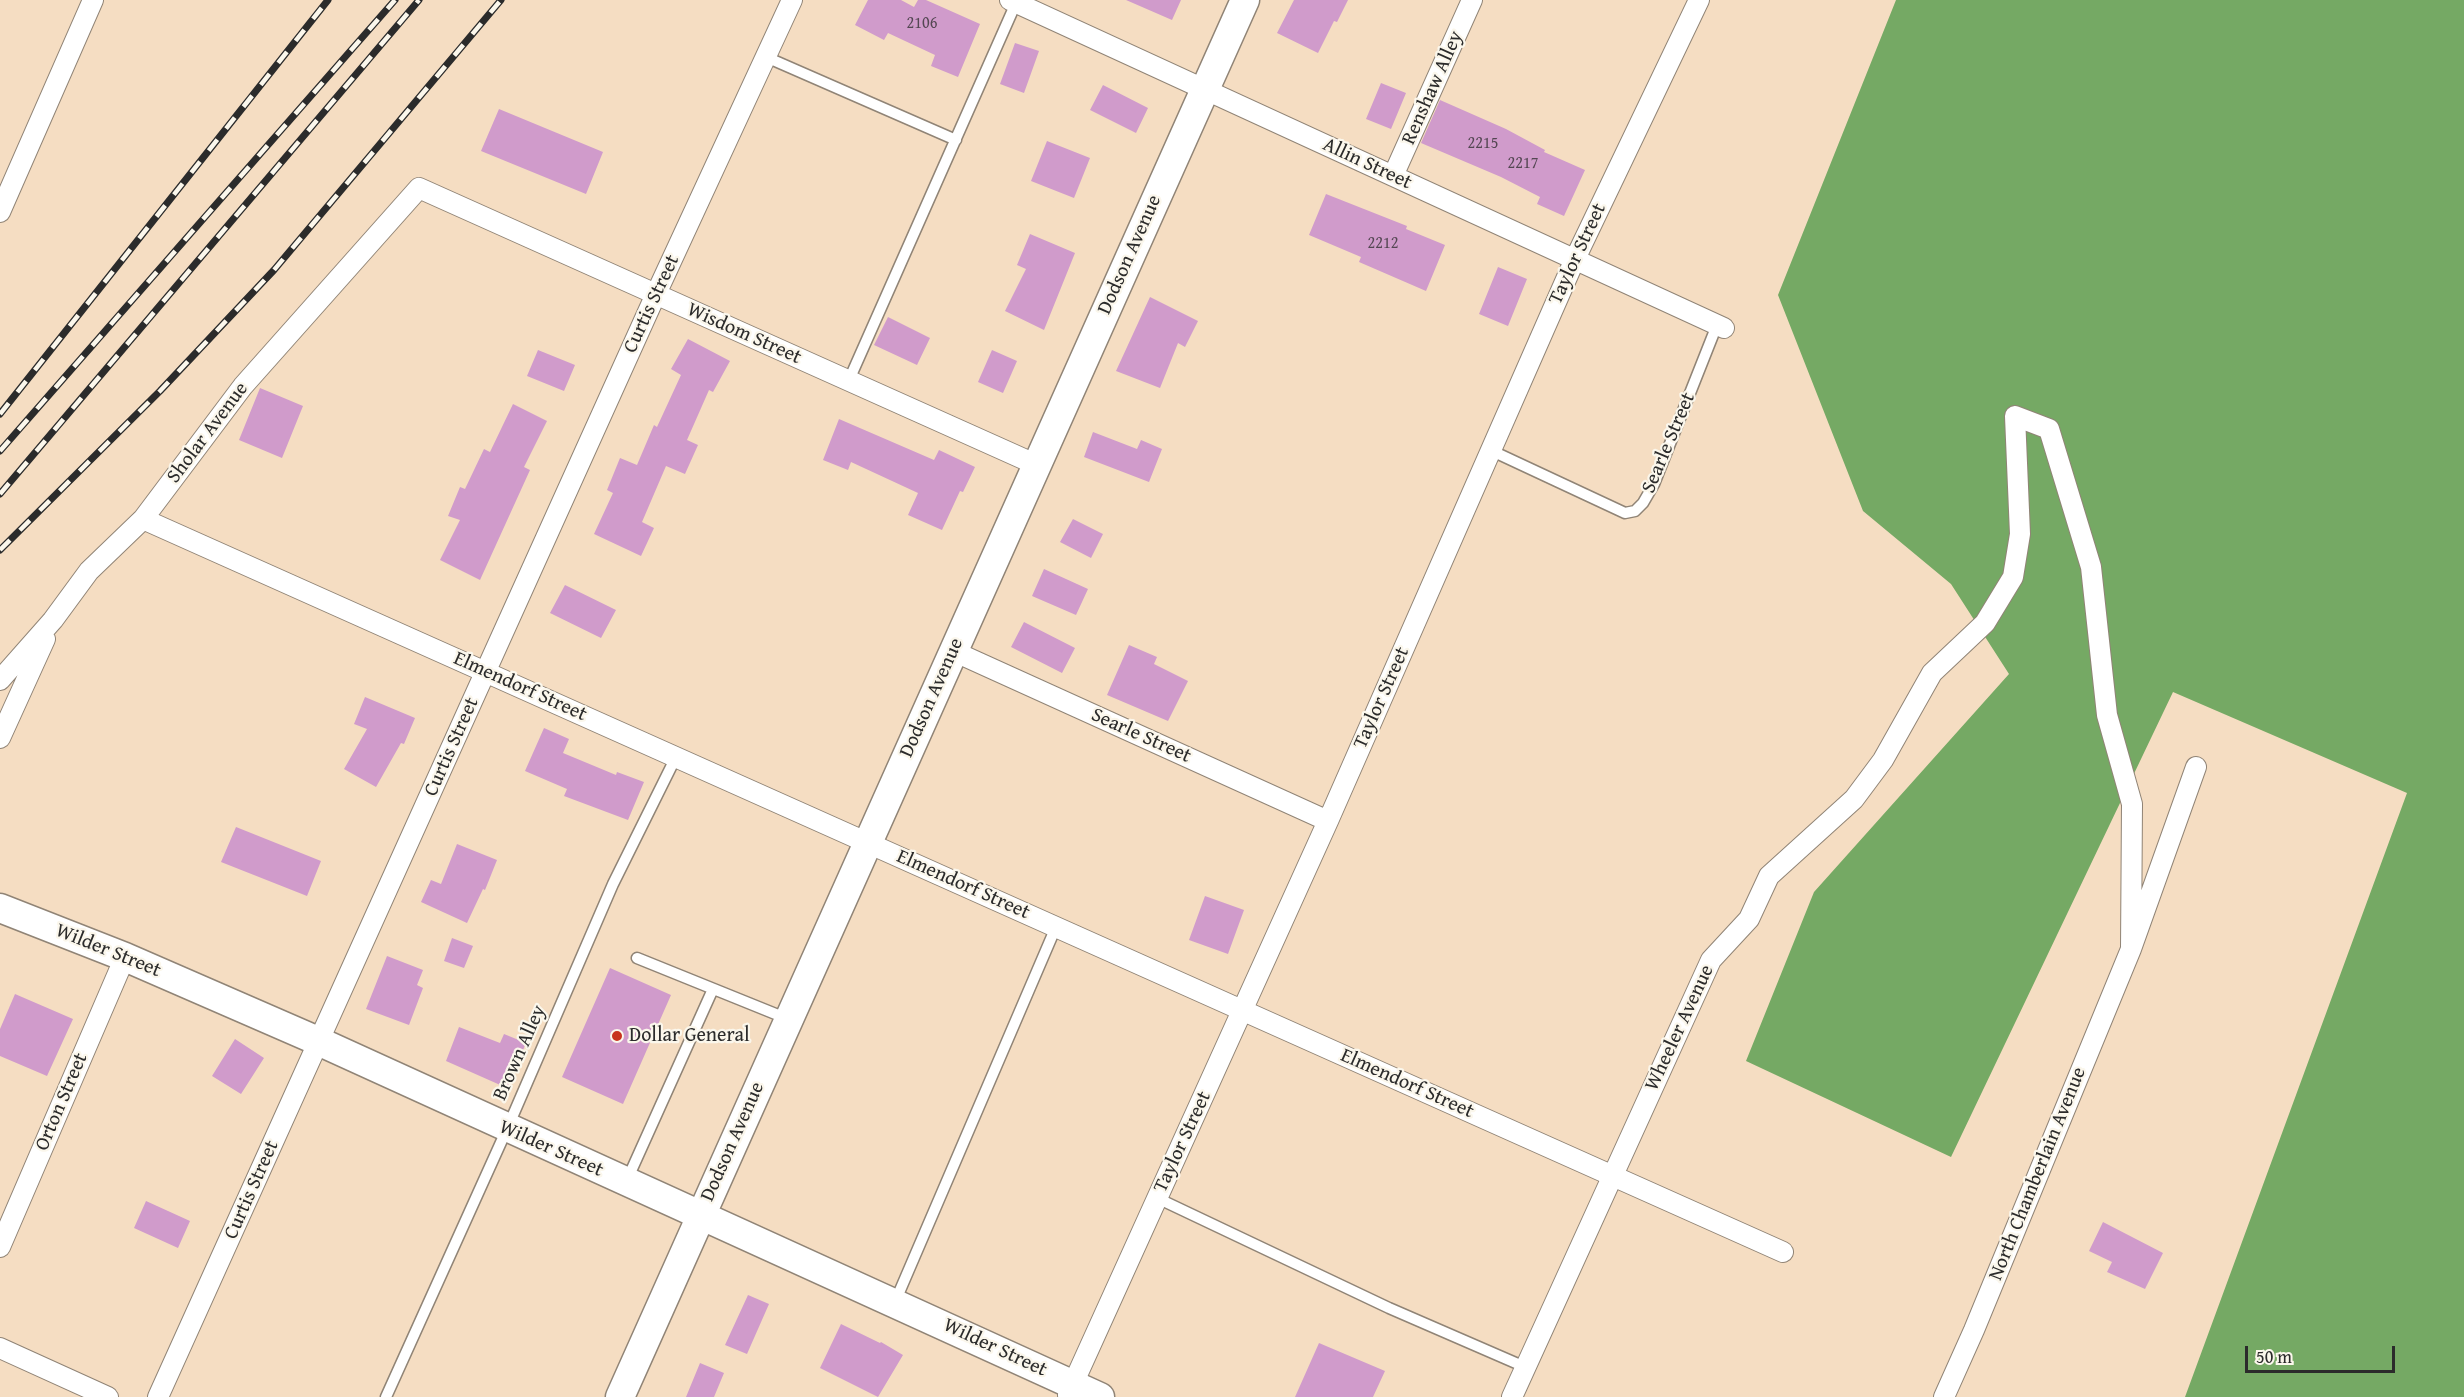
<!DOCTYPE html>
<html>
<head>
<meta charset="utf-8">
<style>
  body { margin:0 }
  #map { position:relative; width:2464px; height:1397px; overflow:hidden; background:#f5ddc2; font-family:"Gentium Book Plus",serif }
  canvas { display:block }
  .scale { position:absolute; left:2245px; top:1346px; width:150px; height:27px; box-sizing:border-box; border:3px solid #2b2b2b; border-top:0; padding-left:8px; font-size:18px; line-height:21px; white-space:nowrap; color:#2b2b2b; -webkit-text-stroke:4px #fbf7ec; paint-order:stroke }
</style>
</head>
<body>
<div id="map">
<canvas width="2464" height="1397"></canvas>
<div class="scale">50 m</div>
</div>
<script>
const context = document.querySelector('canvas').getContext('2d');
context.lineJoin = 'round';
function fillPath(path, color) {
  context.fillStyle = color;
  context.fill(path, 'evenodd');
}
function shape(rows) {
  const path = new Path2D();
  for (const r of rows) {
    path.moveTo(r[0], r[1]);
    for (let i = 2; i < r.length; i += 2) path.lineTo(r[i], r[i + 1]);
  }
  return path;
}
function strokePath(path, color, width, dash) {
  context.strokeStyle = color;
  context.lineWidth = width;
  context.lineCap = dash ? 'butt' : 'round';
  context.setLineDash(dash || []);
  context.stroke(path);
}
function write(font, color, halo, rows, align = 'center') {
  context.font = font + ' "Gentium Book Plus",serif';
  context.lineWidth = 4.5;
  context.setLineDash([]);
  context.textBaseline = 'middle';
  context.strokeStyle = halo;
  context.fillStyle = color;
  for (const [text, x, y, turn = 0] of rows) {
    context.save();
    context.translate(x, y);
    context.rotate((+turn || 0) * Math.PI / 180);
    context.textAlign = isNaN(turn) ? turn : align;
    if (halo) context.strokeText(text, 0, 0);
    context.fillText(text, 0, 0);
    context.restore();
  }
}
fillPath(shape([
  [1896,0,2464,0,2464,1397,2185,1397,2407,793,2173,692,1951,1157,1746,1061,1814,892,2009,674,1951,584,1863,511,1778,295]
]), '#75a964');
fillPath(shape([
  [868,0,901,0,914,7,918,0,926,0,980,24,958,77,931,66,935,55,888,33,884,40,855,25],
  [1126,0,1181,0,1172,20],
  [1294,0,1348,0,1337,22,1334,21,1318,53,1277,33],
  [1015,43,1039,51,1024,93,1000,84],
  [1381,83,1406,93,1391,129,1366,119],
  [1103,85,1148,108,1136,133,1090,110],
  [1440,100,1506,129,1545,150,1544,152,1585,170,1564,216,1537,204,1540,197,1501,177,1421,143],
  [499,109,603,152,586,194,481,151],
  [1047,141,1090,158,1074,198,1031,181],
  [1326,194,1407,226,1406,229,1445,245,1426,291,1359,262,1361,257,1309,235],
  [1030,234,1075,253,1044,330,1005,311,1026,269,1017,265],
  [1498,267,1527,279,1508,326,1479,314],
  [1150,297,1198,321,1185,347,1178,343,1160,388,1116,371],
  [888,317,930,338,917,365,874,345],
  [688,339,730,361,713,392,709,390,687,440,698,445,685,474,666,466,642,522,654,528,641,556,594,534,613,493,607,490,620,458,637,465,654,425,657,427,681,375,671,369],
  [538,350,575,365,564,391,527,376],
  [992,350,1017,361,1003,393,978,382],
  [260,388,303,406,282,458,239,440],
  [513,404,547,421,524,467,530,470,480,580,440,560,460,520,448,516,460,487,465,489,484,449,490,452],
  [839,419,934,460,939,450,975,467,963,492,960,491,942,530,908,515,918,493,851,462,848,470,823,460],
  [1093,432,1137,449,1141,440,1162,449,1149,482,1084,457],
  [1073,519,1103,534,1091,558,1060,542],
  [1044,569,1088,589,1076,615,1032,596],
  [565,585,616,610,601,638,550,613],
  [1024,622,1075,648,1062,673,1011,647],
  [1129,645,1157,657,1154,664,1188,681,1168,721,1107,695],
  [365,697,415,718,404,744,401,743,376,787,344,769,367,729,354,724],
  [544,728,569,739,563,753,616,775,617,772,644,782,628,820,564,796,567,789,525,771],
  [236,827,321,861,307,896,221,862],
  [457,844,497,860,485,890,483,889,467,923,421,902,431,880,441,884],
  [1205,896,1244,910,1228,954,1189,940],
  [452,938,473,946,464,968,444,961],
  [387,956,423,970,417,985,423,988,409,1025,366,1009],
  [610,968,671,995,623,1104,562,1077],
  [15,994,73,1019,47,1076,0,1056,0,1029],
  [459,1027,500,1043,504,1034,526,1043,507,1088,446,1061],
  [235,1039,264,1058,241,1094,212,1076],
  [146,1201,190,1221,178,1248,134,1228],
  [2103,1222,2163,1253,2145,1289,2107,1272,2112,1262,2089,1251],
  [748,1295,769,1304,747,1354,725,1345],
  [841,1324,880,1343,881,1342,903,1355,878,1397,820,1368],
  [1319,1343,1385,1371,1373,1397,1295,1397],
  [700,1363,724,1373,714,1397,686,1397]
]), '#d09bcb');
const lane = shape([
  [766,57,956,140],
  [849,380,1016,3],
  [1490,450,1625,513,1635,511,1643,503,1654,484,1717,325],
  [637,958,788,1019],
  [627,1180,713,989],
  [1157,1198,1389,1308,1525,1367],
  [895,1302,1056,927],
  [386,1397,507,1129,613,884,676,757]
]);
const street = shape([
  [1010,0,1724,328],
  [1393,176,1472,0],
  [0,212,93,0],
  [143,519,1783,1252],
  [953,651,1328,821],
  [0,680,53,620,89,571,143,519,243,386,419,188,1037,465],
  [0,738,45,639],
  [0,1247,125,957],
  [0,1348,108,1397],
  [1068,1395,1328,821,1575,259,1699,0],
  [158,1397,656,294,792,0],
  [1512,1397,1711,960,1749,919,1769,876,1854,799,1883,760,1932,673,1985,623,2013,577,2020,534,2015,416,2049,429,2091,567,2107,715,2132,804,2131,949],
  [1944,1397,1974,1330,2131,949,2196,767]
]);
const secondary = shape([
  [0,908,125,957,318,1041,1100,1397],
  [620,1397,1245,0]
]);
strokePath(lane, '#908476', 13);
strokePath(street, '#908476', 22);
strokePath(secondary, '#908476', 31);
strokePath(lane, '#fff', 10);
strokePath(street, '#fff', 20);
strokePath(secondary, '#fff', 28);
const rail = shape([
  [0,414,328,0],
  [0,451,395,0],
  [0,494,419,0],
  [0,550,160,391,274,270,501,0]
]);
strokePath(rail, '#2b2b2b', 7);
strokePath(rail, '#fbf7ec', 4.5, [14]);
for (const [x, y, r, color] of [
  [617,1036,6,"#c8321e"]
]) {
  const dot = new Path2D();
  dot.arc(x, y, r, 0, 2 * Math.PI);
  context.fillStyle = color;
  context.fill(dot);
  strokePath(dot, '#fbf7ec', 2);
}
write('16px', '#544753', null, [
  ["2106",922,24],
  ["2215",1483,144],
  ["2217",1523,164],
  ["2212",1383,244]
]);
write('20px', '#2b2b2b', '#fbf7ec', [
  ["Renshaw Alley",1433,88,-66],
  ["Allin Street",1367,164,25],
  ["Taylor Street",1578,254,-65],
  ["Dodson Avenue",1130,255,-66],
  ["Curtis Street",652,304,-65],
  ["Wisdom Street",744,334,24],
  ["Sholar Avenue",208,433,-53],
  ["Searle Street",1669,443,-67],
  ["Elmendorf Street",520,687,24],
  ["Dodson Avenue",932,698,-66],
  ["Taylor Street",1382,698,-66],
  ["Searle Street",1141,736,24],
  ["Curtis Street",452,747,-66],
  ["Elmendorf Street",963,885,24],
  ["Wilder Street",108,951,22],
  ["Wheeler Avenue",1680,1028,-65],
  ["Brown Alley",520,1053,-66],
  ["Elmendorf Street",1407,1084,24],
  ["Orton Street",62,1102,-67],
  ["Dodson Avenue",733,1142,-66],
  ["Taylor Street",1183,1142,-65],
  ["Wilder Street",551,1149,24],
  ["North Chamberlain Avenue",2038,1174,-68],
  ["Curtis Street",252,1190,-66],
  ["Wilder Street",995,1348,25]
]);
write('20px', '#2b2b2b', '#fbf7ec', [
  ["Dollar General",629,1036]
], 'left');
</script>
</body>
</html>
